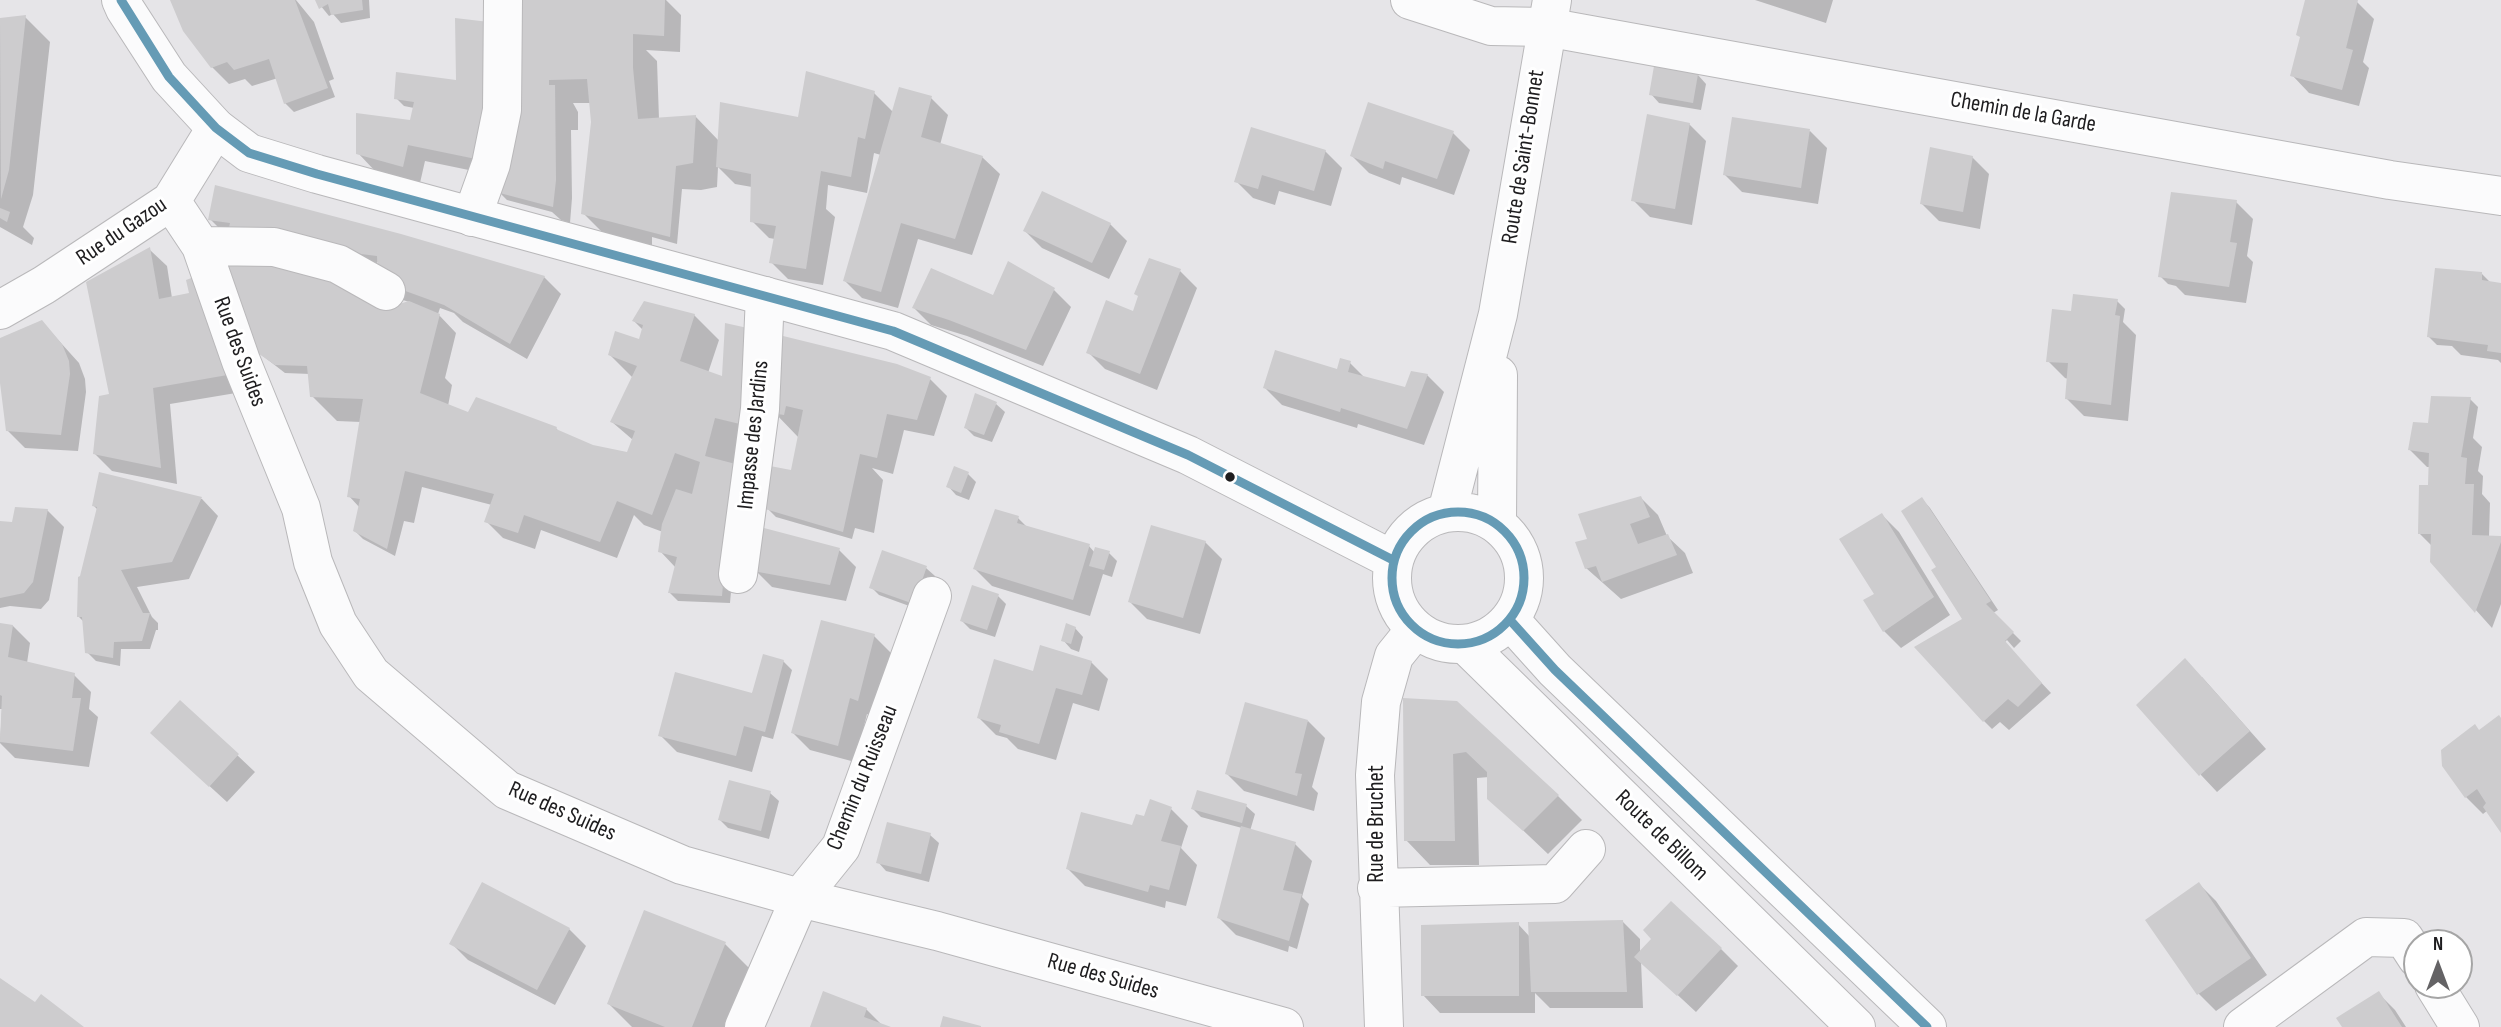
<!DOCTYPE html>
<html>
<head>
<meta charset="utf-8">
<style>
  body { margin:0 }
  #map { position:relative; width:2501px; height:1027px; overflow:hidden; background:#e6e5e8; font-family:"Sofia Sans Condensed",sans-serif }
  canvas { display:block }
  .north { position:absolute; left:2403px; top:929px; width:70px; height:70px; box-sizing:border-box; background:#fff; border:2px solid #a5a5a5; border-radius:50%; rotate:0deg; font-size:19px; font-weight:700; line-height:28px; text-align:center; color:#1e1d1f }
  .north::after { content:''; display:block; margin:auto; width:24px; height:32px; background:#646365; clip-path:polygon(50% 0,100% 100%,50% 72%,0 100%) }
</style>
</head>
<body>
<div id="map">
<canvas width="2501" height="1027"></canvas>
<div class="north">N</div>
</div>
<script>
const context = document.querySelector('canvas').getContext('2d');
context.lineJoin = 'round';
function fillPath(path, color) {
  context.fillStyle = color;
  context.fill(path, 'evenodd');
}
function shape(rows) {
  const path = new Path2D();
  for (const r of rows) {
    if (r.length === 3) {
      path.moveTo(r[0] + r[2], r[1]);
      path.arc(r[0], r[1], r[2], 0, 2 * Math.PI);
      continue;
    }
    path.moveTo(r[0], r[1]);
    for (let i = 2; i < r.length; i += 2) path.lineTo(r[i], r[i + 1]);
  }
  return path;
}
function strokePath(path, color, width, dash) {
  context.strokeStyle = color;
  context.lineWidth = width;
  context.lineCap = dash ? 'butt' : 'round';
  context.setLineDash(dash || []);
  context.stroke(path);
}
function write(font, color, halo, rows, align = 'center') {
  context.font = font + ' "Sofia Sans Condensed",sans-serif';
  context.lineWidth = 6;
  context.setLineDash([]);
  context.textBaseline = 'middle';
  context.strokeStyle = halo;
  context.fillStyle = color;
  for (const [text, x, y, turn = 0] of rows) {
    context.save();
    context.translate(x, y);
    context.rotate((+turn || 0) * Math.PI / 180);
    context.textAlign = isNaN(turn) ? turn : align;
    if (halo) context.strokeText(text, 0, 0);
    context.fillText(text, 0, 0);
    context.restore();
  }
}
fillPath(shape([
  [172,0,296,0,314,22,334,79,329,81,335,97,294,112,285,103,278,78,252,86,245,79,229,84,212,67],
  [316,0,369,0,370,18,341,23,333,14,329,16],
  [517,0,666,0,681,15,680,52,646,50,657,61,659,119,695,116,719,141,800,119,874,93,893,112,931,98,948,115,940,145,982,157,1000,174,972,255,918,239,898,308,862,298,845,281,881,155,874,153,867,193,828,185,826,209,835,217,823,285,788,279,771,262,775,239,769,238,752,221,752,187,735,184,718,167,717,187,701,190,682,189,677,244,652,237,652,249,608,238,583,213,593,122,591,103,573,103,578,112,578,130,571,130,572,198,570,223,561,220,552,212,507,200,498,191],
  [1755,0,1833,0,1826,23],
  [2307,0,2357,2,2374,19,2363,62,2369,68,2359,106,2309,93,2292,75,2301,38],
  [25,17,50,42,33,195,23,227,34,238,32,245,0,227,0,19],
  [398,74,493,175,425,161,420,183,375,171,358,153,412,122,414,108,404,106,396,98],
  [1698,75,1706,84,1701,110,1659,103,1651,94],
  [1689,124,1706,141,1692,225,1650,217,1633,200],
  [1810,131,1827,148,1818,204,1742,192,1725,175],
  [1453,133,1470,150,1454,195,1402,177,1400,185,1369,173,1352,156],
  [1325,151,1342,168,1331,206,1279,191,1275,205,1253,198,1236,181],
  [1972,157,1989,174,1980,229,1939,221,1922,204],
  [2236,202,2253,219,2247,256,2253,262,2246,303,2185,295,2176,286,2168,284,2160,276],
  [210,219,440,248,544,277,561,294,527,359,463,322,454,313,440,308,438,314,456,333,445,378,452,385,448,406,469,415,556,428,560,433,593,447,628,454,633,440,612,422,633,378,610,355,641,341,643,330,634,321,694,315,719,340,708,373,724,378,930,379,947,396,934,436,904,430,893,474,872,468,883,480,874,533,855,528,852,539,776,517,767,508,767,495,732,581,730,603,678,601,670,593,676,568,660,551,663,532,644,525,634,515,617,558,541,530,535,549,503,538,486,521,492,505,422,487,414,523,404,521,395,556,363,539,355,531,360,508,349,496,361,422,337,421,312,396,310,374,285,373,250,346,388,312,412,303,397,298,379,262,377,262,376,272,227,236],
  [773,411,799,438,793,472,733,465],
  [1110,224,1127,241,1109,279,1042,248,1025,231],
  [150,250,167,266,172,298,248,391,170,404,177,484,112,471,94,453],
  [1180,271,1197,288,1157,390,1105,369,1088,352],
  [2482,274,2491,283,2501,285,2501,363,2498,360,2461,355,2452,346,2437,345,2429,337],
  [1054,290,1071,307,1043,366,967,336,931,325,914,308],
  [2117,301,2125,309,2123,322,2136,335,2128,421,2084,416,2067,399,2068,379,2065,378,2048,361,2073,313],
  [42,322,79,363,85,379,86,392,78,451,25,448,8,431,0,370,0,340],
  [1350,363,1366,379,1406,389,1427,375,1444,392,1424,445,1358,424,1357,428,1282,405,1265,388,1338,371],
  [2470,399,2478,407,2473,438,2482,447,2478,471,2483,476,2482,494,2490,503,2489,537,2501,537,2501,604,2492,628,2432,561,2432,546,2419,533,2430,487,2431,467,2427,467,2410,450,2434,426],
  [996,404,1005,412,992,442,974,436,966,428],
  [101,474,202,499,218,516,189,579,137,587,152,617,158,623,158,630,156,630,150,649,121,649,120,666,96,661,87,652,85,623,79,617,98,510,93,505],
  [968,474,976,482,969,500,956,495,948,486],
  [1641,498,1658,515,1667,536,1685,553,1693,573,1621,599,1586,568,1589,540],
  [1922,499,1930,508,1998,610,1993,613,2021,641,2014,648,2007,640,2004,643,2051,693,2009,730,2000,722,1992,729,1984,721,1964,619,1938,568],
  [47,510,64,527,49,600,41,609,10,606,0,608,0,523,14,524],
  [1882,515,1899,532,1950,615,1901,648,1884,631,1876,595],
  [1018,518,1028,528,1089,546,1095,553,1109,553,1117,561,1112,577,1103,574,1090,616,992,586,975,569],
  [1205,542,1222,559,1200,634,1147,619,1130,602],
  [839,550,856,567,846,601,772,587,755,570],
  [926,568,935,576,923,611,879,595,871,587],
  [998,596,1006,604,995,637,970,629,962,621],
  [0,625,13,626,30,643,27,663,74,675,91,692,89,709,98,717,89,767,15,758,0,743,2,709,0,709],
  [1075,628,1083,637,1079,652,1071,649,1063,640],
  [874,636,891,653,875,717,867,714,855,762,810,750,793,733],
  [783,661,792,670,773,739,762,736,752,772,677,752,660,735,751,694],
  [1091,662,1108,679,1099,711,1073,703,1056,760,1018,749,1007,738,996,735,979,718,1034,673],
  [2202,677,2266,749,2217,792,2201,775],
  [1405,700,1558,796,1582,820,1548,854,1489,798,1489,777,1477,778,1479,865,1430,865,1406,840],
  [181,702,255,772,227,802,170,750],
  [2501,719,2501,830,2488,810,2483,814,2466,797,2480,731],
  [1308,721,1325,738,1312,787,1318,793,1314,811,1244,791,1227,774],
  [770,793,779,801,769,839,728,828,720,820],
  [1246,806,1255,814,1250,831,1295,844,1312,861,1302,897,1309,904,1297,949,1289,946,1288,952,1236,935,1219,918,1242,828,1201,817,1193,809],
  [1171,809,1188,826,1181,848,1197,865,1186,906,1166,901,1165,908,1085,886,1068,869,1146,818],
  [930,835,939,843,929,882,886,871,878,862],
  [2199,884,2216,901,2267,975,2216,1011,2199,994,2147,920],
  [1623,922,1640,939,1640,953,1721,949,1738,966,1696,1012,1641,961,1643,1008,1550,1008,1535,993,1535,1013,1440,1013,1423,995,1518,924,1530,937],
  [569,929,586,946,555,1005,468,960,451,943],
  [725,944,749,968,726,1027,632,1027,609,1004],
  [2378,993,2395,1010,2406,1027,2344,1027],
  [866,1009,882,1025,887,1027,812,1027]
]), '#0003');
fillPath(shape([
  [170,0,295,0,328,88,284,104,269,59,234,70,227,62,211,68,183,31],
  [315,0,362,0,363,10,331,15,328,4,319,9],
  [515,0,665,0,664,36,633,34,633,68,638,119,696,115,693,163,676,166,670,237,581,214,591,122,587,79,549,80,549,85,555,85,556,180,553,207,496,192],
  [2305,0,2358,0,2346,48,2353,50,2342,90,2290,76,2300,37,2296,35],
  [26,15,9,170,1,199,0,18],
  [455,18,489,22,484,118,476,159,408,145,403,167,356,154,356,113,410,120,414,102,394,99,396,72,456,80],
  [1654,66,1698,74,1693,103,1649,95],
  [806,71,875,91,865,139,858,137,851,177,821,171,806,269,769,263,776,226,750,222,751,174,716,167,720,102,798,117],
  [899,87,932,96,921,137,983,156,955,239,901,223,881,292,843,281],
  [1368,102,1454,131,1437,179,1385,161,1383,169,1350,156],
  [1647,114,1690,123,1675,209,1631,201],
  [1732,117,1810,129,1801,188,1723,175],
  [1251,127,1326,150,1314,191,1262,175,1258,189,1234,182],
  [1930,147,1973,156,1963,212,1920,204],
  [215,185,401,234,545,276,510,344,444,305,378,281,377,256,227,237,230,223,208,220],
  [1042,191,1111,223,1092,263,1023,231],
  [2171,192,2237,200,2230,242,2237,243,2229,287,2158,277],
  [0,208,10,212,7,222,0,218],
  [150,247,159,299,189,293,186,280,194,277,233,374,153,388,161,468,93,454,99,396,109,394,86,282],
  [223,254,303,263,386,308,409,301,440,314,420,393,468,412,476,397,557,427,556,429,593,445,627,452,635,431,610,422,637,366,608,355,615,331,639,339,643,325,632,321,644,301,695,314,680,361,722,376,725,323,752,329,740,424,715,418,705,456,743,466,725,558,722,596,668,593,677,557,658,552,662,524,676,489,692,494,700,462,675,453,652,515,617,501,600,542,524,515,518,533,484,522,494,494,405,471,387,549,353,531,360,499,347,497,363,399,310,397,307,366,275,365,249,347],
  [1149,258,1181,269,1140,374,1086,353,1106,300,1133,311,1138,296,1134,294],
  [1008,261,1055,288,1026,350,949,320,912,308,931,268,993,295],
  [2435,268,2482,272,2482,280,2501,283,2501,353,2487,351,2488,345,2427,337],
  [2073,294,2118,299,2115,315,2120,316,2111,405,2065,399,2068,363,2046,362,2052,309,2071,311],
  [42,320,62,344,69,361,70,374,61,435,6,431,0,383,0,338],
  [775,334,897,364,931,377,917,420,887,414,877,458,860,454,843,532,765,509,770,466,791,470,803,410,786,406,784,415,772,413],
  [1275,350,1337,369,1340,358,1351,361,1348,372,1405,387,1411,371,1428,374,1407,429,1341,408,1340,412,1263,388],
  [975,393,997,402,984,435,964,428],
  [2431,396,2471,397,2461,457,2467,458,2465,484,2474,484,2472,535,2501,536,2501,542,2475,613,2430,562,2431,534,2418,534,2419,485,2428,485,2429,453,2408,450,2413,422,2428,423],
  [954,466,969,472,961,493,946,487],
  [99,472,202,497,172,562,121,570,143,613,150,613,142,641,114,642,113,658,85,653,82,617,77,617,78,577,80,576,97,507,92,506],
  [1641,496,1650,517,1630,524,1638,544,1668,534,1677,555,1602,582,1596,566,1585,569,1575,542,1587,539,1578,514],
  [1922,497,1991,601,1986,604,2014,632,2005,641,2042,683,2018,707,2008,699,1983,722,1914,647,1962,619,1931,570,1936,567,1901,511],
  [15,507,48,509,33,582,24,593,0,598,0,521,12,522],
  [995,509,1019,516,1017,523,1090,544,1073,600,973,569],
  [1882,513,1934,597,1883,632,1863,600,1874,594,1839,539],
  [1151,525,1206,541,1183,618,1128,602],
  [764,528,840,548,830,585,753,571],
  [1095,547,1110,551,1104,570,1089,566],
  [882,550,927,566,914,604,869,588],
  [972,585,999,594,987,630,960,621],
  [821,620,875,634,858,701,850,698,838,746,791,733],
  [0,623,13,625,8,657,75,673,72,698,81,698,73,751,0,742,2,696,0,695],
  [1066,623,1076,627,1071,644,1061,641],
  [1040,645,1092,661,1082,695,1056,688,1039,744,999,732,1001,725,977,718,994,659,1033,671],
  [763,654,784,660,765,732,744,726,736,756,658,736,675,672,752,693],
  [2185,658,2250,731,2199,776,2136,705],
  [1403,698,1457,701,1559,795,1523,831,1487,799,1487,772,1466,752,1453,754,1455,841,1404,841],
  [180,700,239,754,209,787,150,733],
  [1245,702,1308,720,1295,773,1302,774,1297,796,1225,774],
  [2499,715,2501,718,2501,833,2483,807,2486,803,2477,789,2465,798,2442,766,2441,750,2475,724,2479,730],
  [729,780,771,791,761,831,718,820],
  [1197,790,1247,804,1242,823,1191,809],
  [1150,799,1172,807,1161,841,1181,846,1169,890,1150,885,1148,892,1066,869,1081,812,1132,825,1136,814,1144,816],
  [887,822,931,833,921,874,876,863],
  [1241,826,1296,842,1283,890,1302,894,1289,941,1217,918],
  [482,882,570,928,537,990,449,944],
  [2199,882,2251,958,2197,995,2145,920],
  [1671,901,1722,948,1677,996,1634,957,1651,939,1643,930],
  [644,910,726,942,692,1027,665,1027,607,1004],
  [1623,920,1627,992,1531,992,1528,922],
  [1519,922,1519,996,1421,996,1421,925],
  [0,978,35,1002,41,994,84,1027,0,1027],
  [823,991,867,1008,864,1017,891,1027,810,1027],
  [2379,991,2402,1027,2342,1027,2336,1018],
  [943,1016,981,1026,981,1027,940,1027]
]), '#cdccce');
const street = shape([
  [1410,0,1491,26,1546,27,2390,180,2501,196],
  [171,201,201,246,241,361,301,508,313,562,338,624,371,674,507,790,682,865,800,898,937,931,1284,1027],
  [472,217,491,164,502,110,503,0],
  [201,246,274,247,338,264,386,291],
  [0,310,44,285,171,201,216,128],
  [738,574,760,409,765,296],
  [1377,888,1555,884,1586,849],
  [2434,985,2460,1027],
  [744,1027,800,898,841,847,932,596],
  [1384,1027,1375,775,1381,702,1394,656,1415,630],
  [2243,1027,2366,937,2404,938,2417,958]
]);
const secondary = shape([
  [121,0,125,9,169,77,216,128,249,153,317,174,893,331,1188,455,1393,560],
  [1458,578,66],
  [1447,512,1498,314,1552,0],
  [1497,523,1498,375],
  [1510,620,1555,670,1927,1027],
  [1465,644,1856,1027]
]);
strokePath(street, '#b9b8ba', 40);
strokePath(secondary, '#b9b8ba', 40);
strokePath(street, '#fbfbfc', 38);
strokePath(secondary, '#fbfbfc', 38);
strokePath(shape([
  [121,0,169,77,216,128,249,153,317,174,893,331,1188,455,1393,560],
  [1458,578,66],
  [1510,620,1555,670,1927,1027]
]), '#659bb5', 9);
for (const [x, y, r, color] of [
  [1230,477,6,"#1e1d1f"]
]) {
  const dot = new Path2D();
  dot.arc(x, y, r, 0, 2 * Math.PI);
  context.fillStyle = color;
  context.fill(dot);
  strokePath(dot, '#fff', 2.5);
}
write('23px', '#1e1d1f', '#fff', [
  ["Chemin de la Garde",2023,113,10],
  ["Route de Saint-Bonnet",1524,157,-81],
  ["Rue du Gazou",122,232,-34],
  ["Rue des Suides",239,352,70],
  ["Impasse des Jardins",754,435,-84],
  ["Chemin du Ruisseau",863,778,-68],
  ["Rue des Suides",562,812,24],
  ["Rue de Bruchet",1377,824,-90],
  ["Route de Billom",1661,836,44],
  ["Rue des Suides",1103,977,16]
]);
</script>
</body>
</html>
